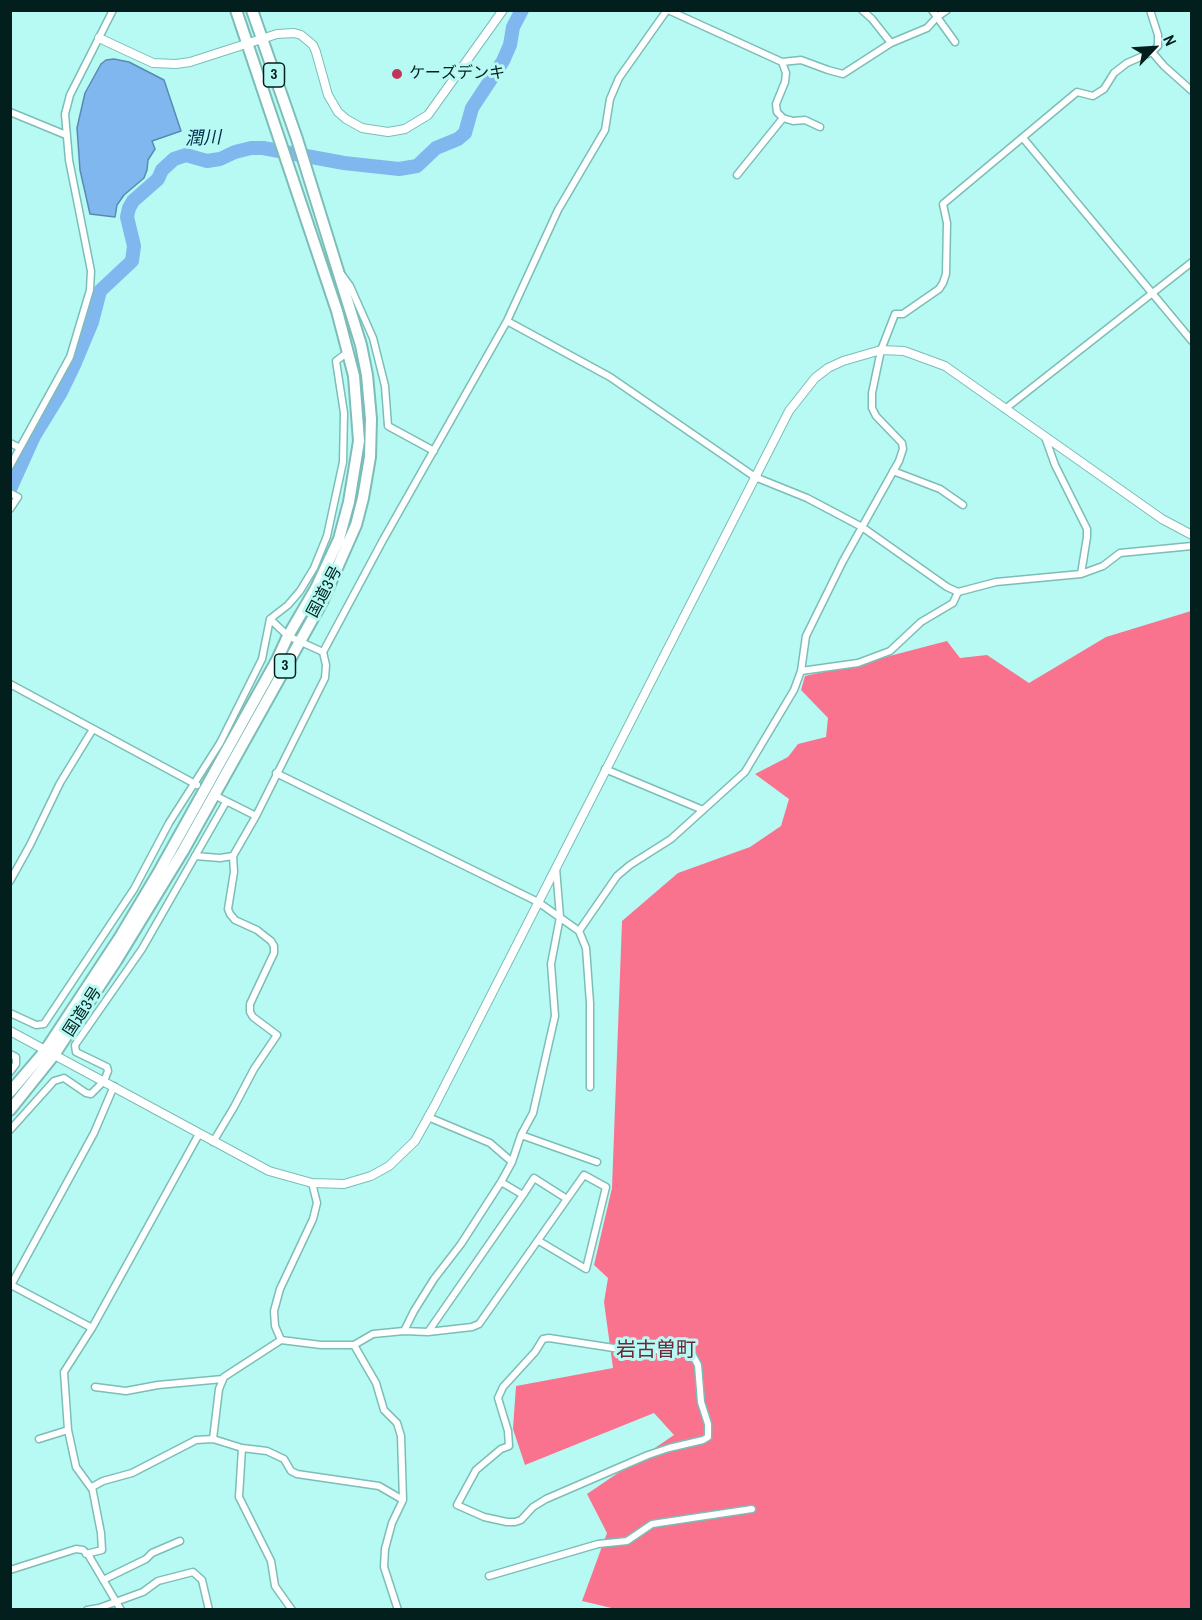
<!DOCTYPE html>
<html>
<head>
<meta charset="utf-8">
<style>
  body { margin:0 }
  #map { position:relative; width:1202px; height:1620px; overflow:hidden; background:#b7faf4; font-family:"Archivo Narrow",sans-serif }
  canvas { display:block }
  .frame { position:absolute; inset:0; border:12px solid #031f1d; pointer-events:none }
  .north { position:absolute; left:1124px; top:18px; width:60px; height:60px; -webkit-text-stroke:4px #b7faf4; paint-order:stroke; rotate:65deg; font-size:16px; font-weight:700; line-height:24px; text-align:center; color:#031f1d }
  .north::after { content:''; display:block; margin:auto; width:21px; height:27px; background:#031f1d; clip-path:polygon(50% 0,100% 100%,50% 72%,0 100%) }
</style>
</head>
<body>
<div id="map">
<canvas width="1202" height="1620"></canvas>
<div class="frame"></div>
<div class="north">N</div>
</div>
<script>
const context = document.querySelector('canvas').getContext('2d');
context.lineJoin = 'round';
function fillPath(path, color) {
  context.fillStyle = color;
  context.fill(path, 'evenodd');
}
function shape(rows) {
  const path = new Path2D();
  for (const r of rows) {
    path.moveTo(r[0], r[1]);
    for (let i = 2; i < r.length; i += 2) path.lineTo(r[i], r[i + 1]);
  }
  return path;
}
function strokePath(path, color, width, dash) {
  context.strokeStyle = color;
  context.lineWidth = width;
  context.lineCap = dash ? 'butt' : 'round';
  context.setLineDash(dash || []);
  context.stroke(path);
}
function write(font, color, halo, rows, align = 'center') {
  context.font = font + ' "Archivo Narrow","Noto Sans JP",sans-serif';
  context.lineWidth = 6;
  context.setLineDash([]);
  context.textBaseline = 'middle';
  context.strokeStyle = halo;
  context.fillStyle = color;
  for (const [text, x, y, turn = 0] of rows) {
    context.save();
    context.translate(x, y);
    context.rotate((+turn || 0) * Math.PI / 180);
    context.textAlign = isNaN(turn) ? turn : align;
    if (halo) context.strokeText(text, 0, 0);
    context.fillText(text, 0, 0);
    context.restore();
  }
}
fillPath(shape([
  [1191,611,1191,1609,620,1610,582,1601,607,1533,587,1494,674,1435,654,1413,525,1465,513,1429,516,1386,613,1368,604,1302,608,1278,594,1265,612,1188,622,921,678,873,750,847,781,826,789,799,755,774,788,757,798,744,826,737,828,718,801,690,805,676,855,665,947,641,960,658,987,655,1029,683,1106,637]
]), '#f9738e');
const water = shape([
  [114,59,129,62,164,80,181,131,152,141,155,149,148,160,147,170,144,178,124,195,117,205,115,217,90,214,80,170,77,128,85,93,101,64,106,60,114,59]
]);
fillPath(water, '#81b7ef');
strokePath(water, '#5b89b0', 1.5);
strokePath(shape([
  [10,489,34,436,61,392,74,365,92,322,100,291,132,261,134,246,127,217,129,208,133,201,158,179,162,170,174,159,186,155,207,161,220,159,235,152,251,148,263,148,344,163,399,169,417,166,436,148,458,139,465,133,472,108,503,61,510,45,513,27,522,10]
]), '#81b7ef', 14);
const minor = shape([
  [668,10,782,62,801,60,828,70,843,74,891,43,927,28,937,17,947,10],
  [862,10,872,19,891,43],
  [932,10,955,42],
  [1152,52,1164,66,1192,91],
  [782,62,786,73,785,82,776,104,777,112,783,118,793,121,805,120,820,127],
  [10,112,66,135],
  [1023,138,1192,341],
  [737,175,783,118],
  [342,275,350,286,373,338,385,386,388,426,434,451],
  [507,321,610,377,755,477,807,498,862,527,947,587,958,592,996,582,1081,574,1103,566,1120,553,1192,546],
  [1005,409,1192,262],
  [1045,437,1055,465,1087,529,1087,537,1081,574],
  [10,443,20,448],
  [10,466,70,357,90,290,91,271,69,160,65,114,70,95,113,10],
  [893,471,940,489,963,505],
  [10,493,18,497,10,509],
  [270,619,288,636,323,652],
  [801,671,858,663,890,651,921,622,953,603,958,592],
  [10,684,197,785],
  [605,769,703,810],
  [276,773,538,902,579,931,617,876,630,865,671,839,745,772,794,690,801,671,806,636,843,561,899,461,903,449,902,443,876,416,872,408,872,393,881,350,895,314,903,314,939,289,943,283,946,274,947,223,943,204,1077,92,1093,96,1104,89,1114,73,1127,63,1152,52,1158,46,1158,35,1150,10],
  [214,795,256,816],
  [195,856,220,858,233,856],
  [10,881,30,845,60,783,93,729],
  [579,931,586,948,590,1003,590,1087],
  [10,1013,36,1025,44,1024,134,889,169,823,220,743,262,659,270,619,288,605,300,591,314,568,327,536,343,462,344,413,336,361,348,352],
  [10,1054,16,1057,16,1064,10,1072],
  [428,1117,490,1143,512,1162],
  [10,1130,54,1081,64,1078,86,1093,91,1094,104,1081,108,1071,107,1067,76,1052,75,1045,142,949,226,802],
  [521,1135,597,1162],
  [213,1142,234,1107,254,1069,277,1035,253,1017,250,1012,250,1004,274,953,274,946,271,941,257,930,235,920,230,914,228,909,234,872,233,856,256,816,325,678,326,665,323,652,383,540,507,321,558,210,605,130,610,99,619,78,667,10],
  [539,1241,586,1269,606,1187,584,1175,567,1199],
  [11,1285,92,1328],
  [10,1287,94,1133,114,1086],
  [404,1331,428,1332,472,1327,479,1324,567,1199,534,1178,523,1195,501,1182],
  [428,1332,523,1195],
  [549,1338,633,1351,656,1350,670,1346,682,1346,692,1354,698,1365,701,1402,708,1424,708,1437,703,1440,669,1448,648,1455,546,1499,533,1507,521,1520,515,1522,507,1522,484,1517,457,1505,476,1470,501,1449,509,1446,508,1431,498,1398,503,1387,535,1352,543,1339,549,1338],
  [281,1340,275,1326,274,1311,280,1289,313,1219,317,1203,312,1183],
  [354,1345,376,1383,384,1410,397,1423,401,1436,403,1500,392,1523,385,1549,384,1567,398,1610],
  [95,1387,126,1391,158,1385,223,1379],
  [39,1439,68,1430],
  [213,1439,219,1389,224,1377,281,1340,321,1345,354,1345,373,1334,404,1331,414,1311,434,1279,461,1244,501,1182,512,1162,521,1135,533,1113,555,1016,551,964,560,917,556,868],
  [242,1448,239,1497,271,1561,275,1586,292,1610],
  [92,1489,76,1467,68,1430,64,1372,92,1328,199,1134],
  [86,1554,102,1550,101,1533,92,1487,103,1481,132,1473,196,1440,213,1439,242,1448,267,1451,284,1459,291,1471,297,1474,379,1486,403,1500],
  [10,1570,76,1549,83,1550,89,1556,121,1610],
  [489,1576,598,1544,627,1541,652,1524,752,1509],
  [103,1580,146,1559,152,1553,180,1541],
  [87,1610,99,1608,143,1592,158,1581,193,1572,202,1580,209,1610]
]);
const tertiary = shape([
  [99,38,153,63,176,64,190,62,277,34,294,33,301,35,313,45,316,52,328,95,338,112,346,119,362,128,388,132,405,129,428,115,503,10],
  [10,1031,269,1171,312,1183,344,1184,371,1176,389,1166,415,1141,435,1105,789,411,815,378,828,368,843,361,881,350,904,351,945,366,1162,519,1192,535]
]);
const trunk = shape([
  [10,1092,45,1051,120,937,160,870,277,660,288,636,316,588,339,539,349,502,359,441,354,376,337,311,236,10],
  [10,1110,54,1055,116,961,183,851,322,602,356,525,363,498,370,457,371,419,367,375,361,345,297,139,252,10]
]);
strokePath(minor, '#7cbdb7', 9);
strokePath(tertiary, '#7cbdb7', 10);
strokePath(trunk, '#7cbdb7', 14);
strokePath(minor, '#fff', 6);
strokePath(tertiary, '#fff', 8);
strokePath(trunk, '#fff', 10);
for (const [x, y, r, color] of [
  [397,74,6,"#c3345b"]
]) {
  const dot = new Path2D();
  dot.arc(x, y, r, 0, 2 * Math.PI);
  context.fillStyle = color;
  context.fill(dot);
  strokePath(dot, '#b7faf4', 2);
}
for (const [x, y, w] of [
  [274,75,21],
  [285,666,21]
]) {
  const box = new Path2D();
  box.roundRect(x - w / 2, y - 12, w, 24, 4.5);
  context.fillStyle = '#b7faf4';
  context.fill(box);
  strokePath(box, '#031f1d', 1.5);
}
write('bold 15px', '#031f1d', null, [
  ["3",274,75],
  ["3",285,666]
]);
write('16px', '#031f1d', '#b7faf4', [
  ["ケーズデンキ",409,74]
], 'left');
write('16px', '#031f1d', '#b7faf4', [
  ["国道3号",325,592,-62],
  ["国道3号",83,1012,-57]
]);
write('italic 18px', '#012a4e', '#b7faf4', [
  ["潤川",203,139,-2]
]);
write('20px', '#6d2737', '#b7faf4', [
  ["岩古曽町",656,1351]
]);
</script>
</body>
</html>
